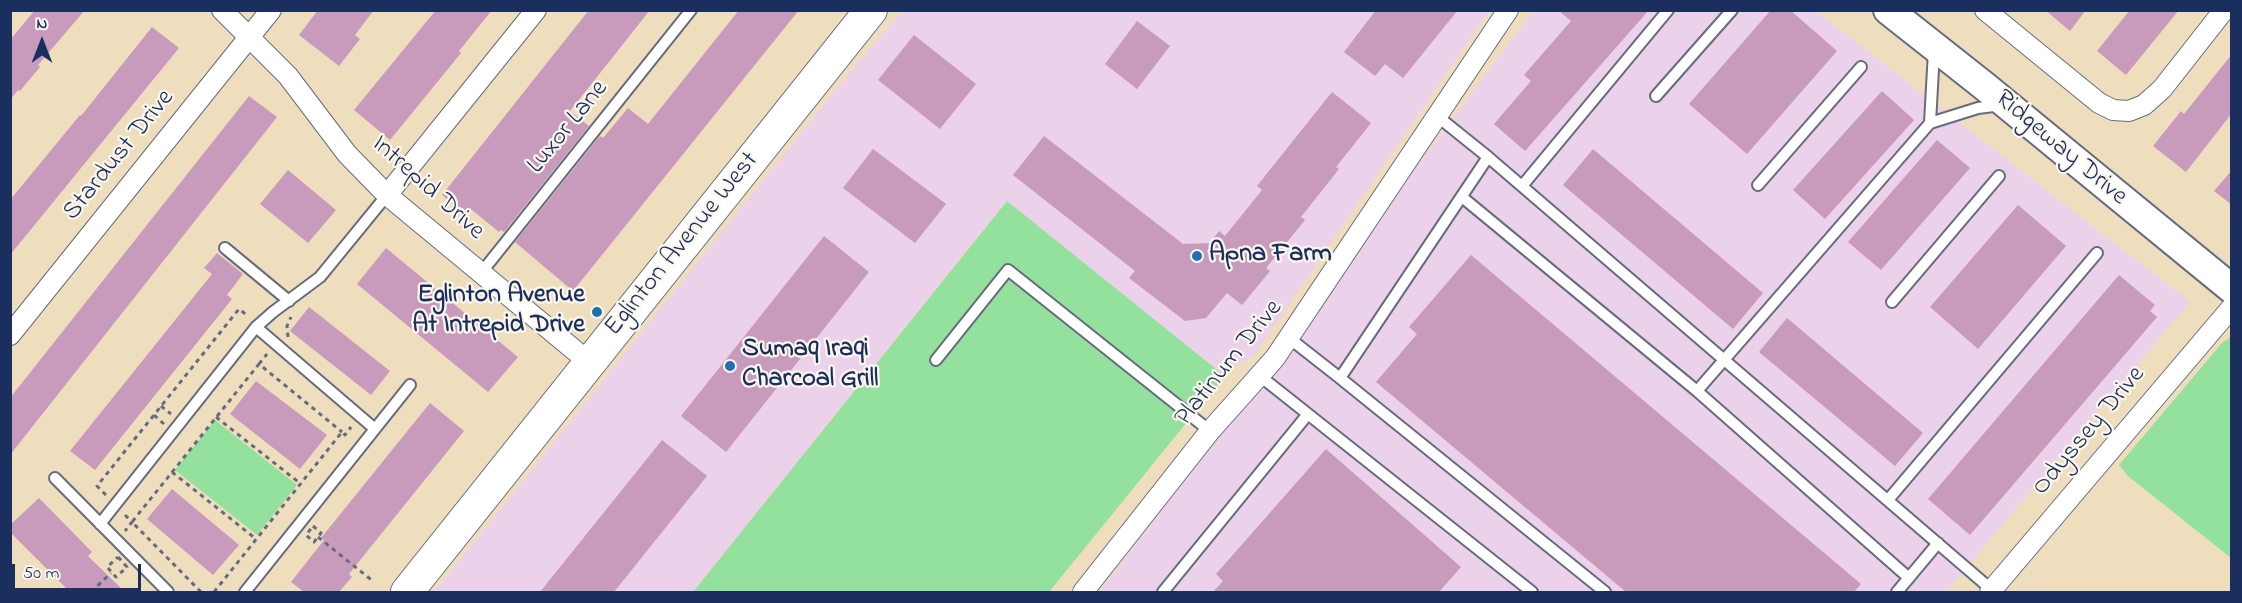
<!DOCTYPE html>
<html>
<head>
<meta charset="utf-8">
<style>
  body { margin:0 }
  #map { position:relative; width:2242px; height:603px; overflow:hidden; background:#efdebd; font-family:"Indie Flower",sans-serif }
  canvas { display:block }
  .frame { position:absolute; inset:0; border:12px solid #1b2f5e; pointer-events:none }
  .north { position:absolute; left:12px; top:12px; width:60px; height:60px; -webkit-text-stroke:4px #fbf7ec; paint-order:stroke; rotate:0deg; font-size:16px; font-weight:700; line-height:24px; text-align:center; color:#1b2f5e }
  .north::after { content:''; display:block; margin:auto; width:21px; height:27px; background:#1b2f5e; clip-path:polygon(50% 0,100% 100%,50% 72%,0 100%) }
  .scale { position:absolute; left:12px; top:564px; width:129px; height:27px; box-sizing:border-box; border:3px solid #1b2f5e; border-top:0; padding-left:8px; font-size:18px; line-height:21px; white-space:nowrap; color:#1b2f5e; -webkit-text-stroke:4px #fbf7ec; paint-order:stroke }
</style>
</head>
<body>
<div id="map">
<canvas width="2242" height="603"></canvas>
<div class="frame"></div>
<div class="north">N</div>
<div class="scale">50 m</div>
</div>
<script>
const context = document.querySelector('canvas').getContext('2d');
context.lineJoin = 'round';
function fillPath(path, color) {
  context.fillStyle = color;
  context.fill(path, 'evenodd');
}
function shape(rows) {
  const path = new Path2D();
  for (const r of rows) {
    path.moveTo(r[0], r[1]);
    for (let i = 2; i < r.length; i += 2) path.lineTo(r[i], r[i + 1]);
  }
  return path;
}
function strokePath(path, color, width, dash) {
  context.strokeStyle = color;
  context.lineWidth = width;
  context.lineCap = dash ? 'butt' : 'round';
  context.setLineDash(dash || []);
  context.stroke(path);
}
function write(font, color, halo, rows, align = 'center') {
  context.font = font + ' "Indie Flower",sans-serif';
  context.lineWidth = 4.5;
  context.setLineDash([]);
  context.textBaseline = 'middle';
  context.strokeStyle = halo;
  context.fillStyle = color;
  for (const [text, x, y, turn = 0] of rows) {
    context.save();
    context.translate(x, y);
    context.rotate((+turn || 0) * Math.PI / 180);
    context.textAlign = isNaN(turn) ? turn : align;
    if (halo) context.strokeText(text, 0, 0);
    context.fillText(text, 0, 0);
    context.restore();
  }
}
fillPath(shape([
  [903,11,1489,11,1253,357,1221,373,1006,201,693,592,434,592,856,64],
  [1533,11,1816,11,2190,302,1946,592,1100,592]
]), '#ecd1ea');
fillPath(shape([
  [1007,201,1221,373,1222,379,1049,592,693,592],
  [2231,337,2231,558,2128,476,2119,465,2222,343],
  [215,420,297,485,257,535,175,470]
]), '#94e09d');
fillPath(shape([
  [35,10,85,10,38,65,40,67,20,91,18,90,10,100,10,40],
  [318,10,374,10,355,35,360,39,339,66,299,35],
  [436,10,492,10,459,51,461,53,390,140,354,110],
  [589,10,650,10,570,111,589,126,504,232,501,230,499,232,472,210,467,216,442,195],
  [739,10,799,10,573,291,515,242,600,136,603,138,628,108,648,124],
  [1376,10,1458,10,1403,78,1385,64,1375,76,1344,52],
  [1558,10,1649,10,1525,151,1494,124,1531,81,1524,75,1571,21],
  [1771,10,1790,10,1837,51,1747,154,1689,104],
  [2045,10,2086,10,2070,31],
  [2130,10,2179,10,2126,75,2097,51],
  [1137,21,1170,46,1137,89,1105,64],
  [152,27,179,48,10,255,10,200,80,115,81,116],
  [914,35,976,84,940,129,878,80],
  [2232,54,2232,113,2186,172,2153,146,2181,111,2184,114],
  [1882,91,1914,120,1825,219,1793,190],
  [1332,92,1371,123,1336,167,1339,169,1301,217,1305,220,1266,268,1270,271,1242,305,1227,293,1206,318,1185,321,1129,278,1135,271,1013,175,1044,136,1183,244,1210,243,1219,231,1225,236,1262,190,1257,186],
  [249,96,277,117,10,455,10,398],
  [1937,140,1970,168,1881,270,1848,242],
  [873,149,946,204,915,243,843,188],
  [1593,149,1763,293,1733,329,1563,185],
  [288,170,336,210,308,243,260,204],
  [2232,170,2232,205,2214,191],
  [2018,205,2066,246,1978,349,1930,307],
  [824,236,869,272,726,452,681,416],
  [386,248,518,357,488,392,357,284],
  [217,253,243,274,227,295,232,299,95,470,70,451,212,274,204,268],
  [1471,255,1861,584,1854,592,1626,592,1376,382,1417,334,1409,327],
  [2119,275,2155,305,2150,311,2157,317,1970,535,1928,499],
  [309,307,390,371,371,395,290,331],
  [1787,318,1923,433,1895,466,1759,352],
  [256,381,327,435,300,469,230,414],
  [430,403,464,431,349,574,352,577,339,592,304,592,291,582,324,540,321,538],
  [662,440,707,476,614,592,540,592],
  [1326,449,1461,567,1439,592,1213,592,1223,581,1216,574],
  [172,489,239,545,213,575,147,519],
  [39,498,92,552,88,556,125,592,70,592,10,532,10,525]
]), '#c89abc');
const lane = shape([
  [1656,96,1732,10],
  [1930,123,1934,51],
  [1488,157,1992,590],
  [1758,185,1861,67],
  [1522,186,1668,10],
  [1462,197,1697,391,1909,578],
  [225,248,289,301],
  [481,273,691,10],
  [1892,302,1999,176],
  [256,327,375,429],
  [1289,338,1340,378,1488,157,1437,116],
  [936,360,1008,270,1210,431],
  [1260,376,1532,592],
  [1340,378,1605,592],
  [1697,391,1930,123,1978,108,2001,105],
  [55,478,168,592],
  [1888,500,2097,253],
  [100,524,256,327,273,312,320,277,387,195],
  [245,592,410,385],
  [1163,592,1308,414],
  [1897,592,1938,543]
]);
const street = shape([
  [222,10,288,76,347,154,387,195,590,363],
  [1985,10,2099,103,2113,110,2129,111,2144,105,2162,89,2224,10],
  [387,195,536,10],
  [10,335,271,10],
  [1083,592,1210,431,1275,358,1508,10],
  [1990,592,2232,307]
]);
const secondary = shape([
  [1888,10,1983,85,2232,289]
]);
const primary = shape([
  [407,592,871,10]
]);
strokePath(lane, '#656c7f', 14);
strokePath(street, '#656c7f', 22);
strokePath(secondary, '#656c7f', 32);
strokePath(primary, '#656c7f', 34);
strokePath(shape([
  [288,337,287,326,291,317],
  [259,364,267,354],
  [161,406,171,414],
  [154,415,164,424],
  [216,417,301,484],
  [172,472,256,539],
  [106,495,97,486,239,309,248,316],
  [125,515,132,522,125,531],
  [313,526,321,533,314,542,306,535,313,526],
  [318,537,374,582],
  [118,557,127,567,116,577,107,567,118,557],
  [91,592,111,573],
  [201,592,132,522,259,364,342,432],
  [214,592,342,432,345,435,351,427]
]), '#656c7f', 3, [4.5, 4.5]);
strokePath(lane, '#fff', 10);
strokePath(street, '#fff', 20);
strokePath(secondary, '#fff', 28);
strokePath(primary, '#fff', 32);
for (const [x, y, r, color] of [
  [1197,256,6,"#1f6fb2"],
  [597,312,6,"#1f6fb2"],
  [730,366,6,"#1f6fb2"]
]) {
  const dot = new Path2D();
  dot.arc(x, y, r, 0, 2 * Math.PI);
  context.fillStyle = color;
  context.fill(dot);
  strokePath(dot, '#fbf7ec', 2);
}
write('26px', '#1b2f5e', '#fbf7ec', [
  ["Luxor Lane",569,128,-51],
  ["Ridgeway Drive",2060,149,40],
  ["Stardust Drive",120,156,-51],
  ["Intrepid Drive",427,189,42],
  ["Eglinton Avenue West",683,245,-51],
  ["Platinum Drive",1230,364,-51],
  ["Odyssey Drive",2090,432,-50]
]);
write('bold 26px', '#1b2f5e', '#fbf7ec', [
  ["Apna Farm",1209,256],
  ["Eglinton Avenue",585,297,"right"],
  ["At Intrepid Drive",585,327,"right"],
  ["Sumaq Iraqi",742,351],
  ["Charcoal Grill",742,381]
], 'left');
</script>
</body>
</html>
